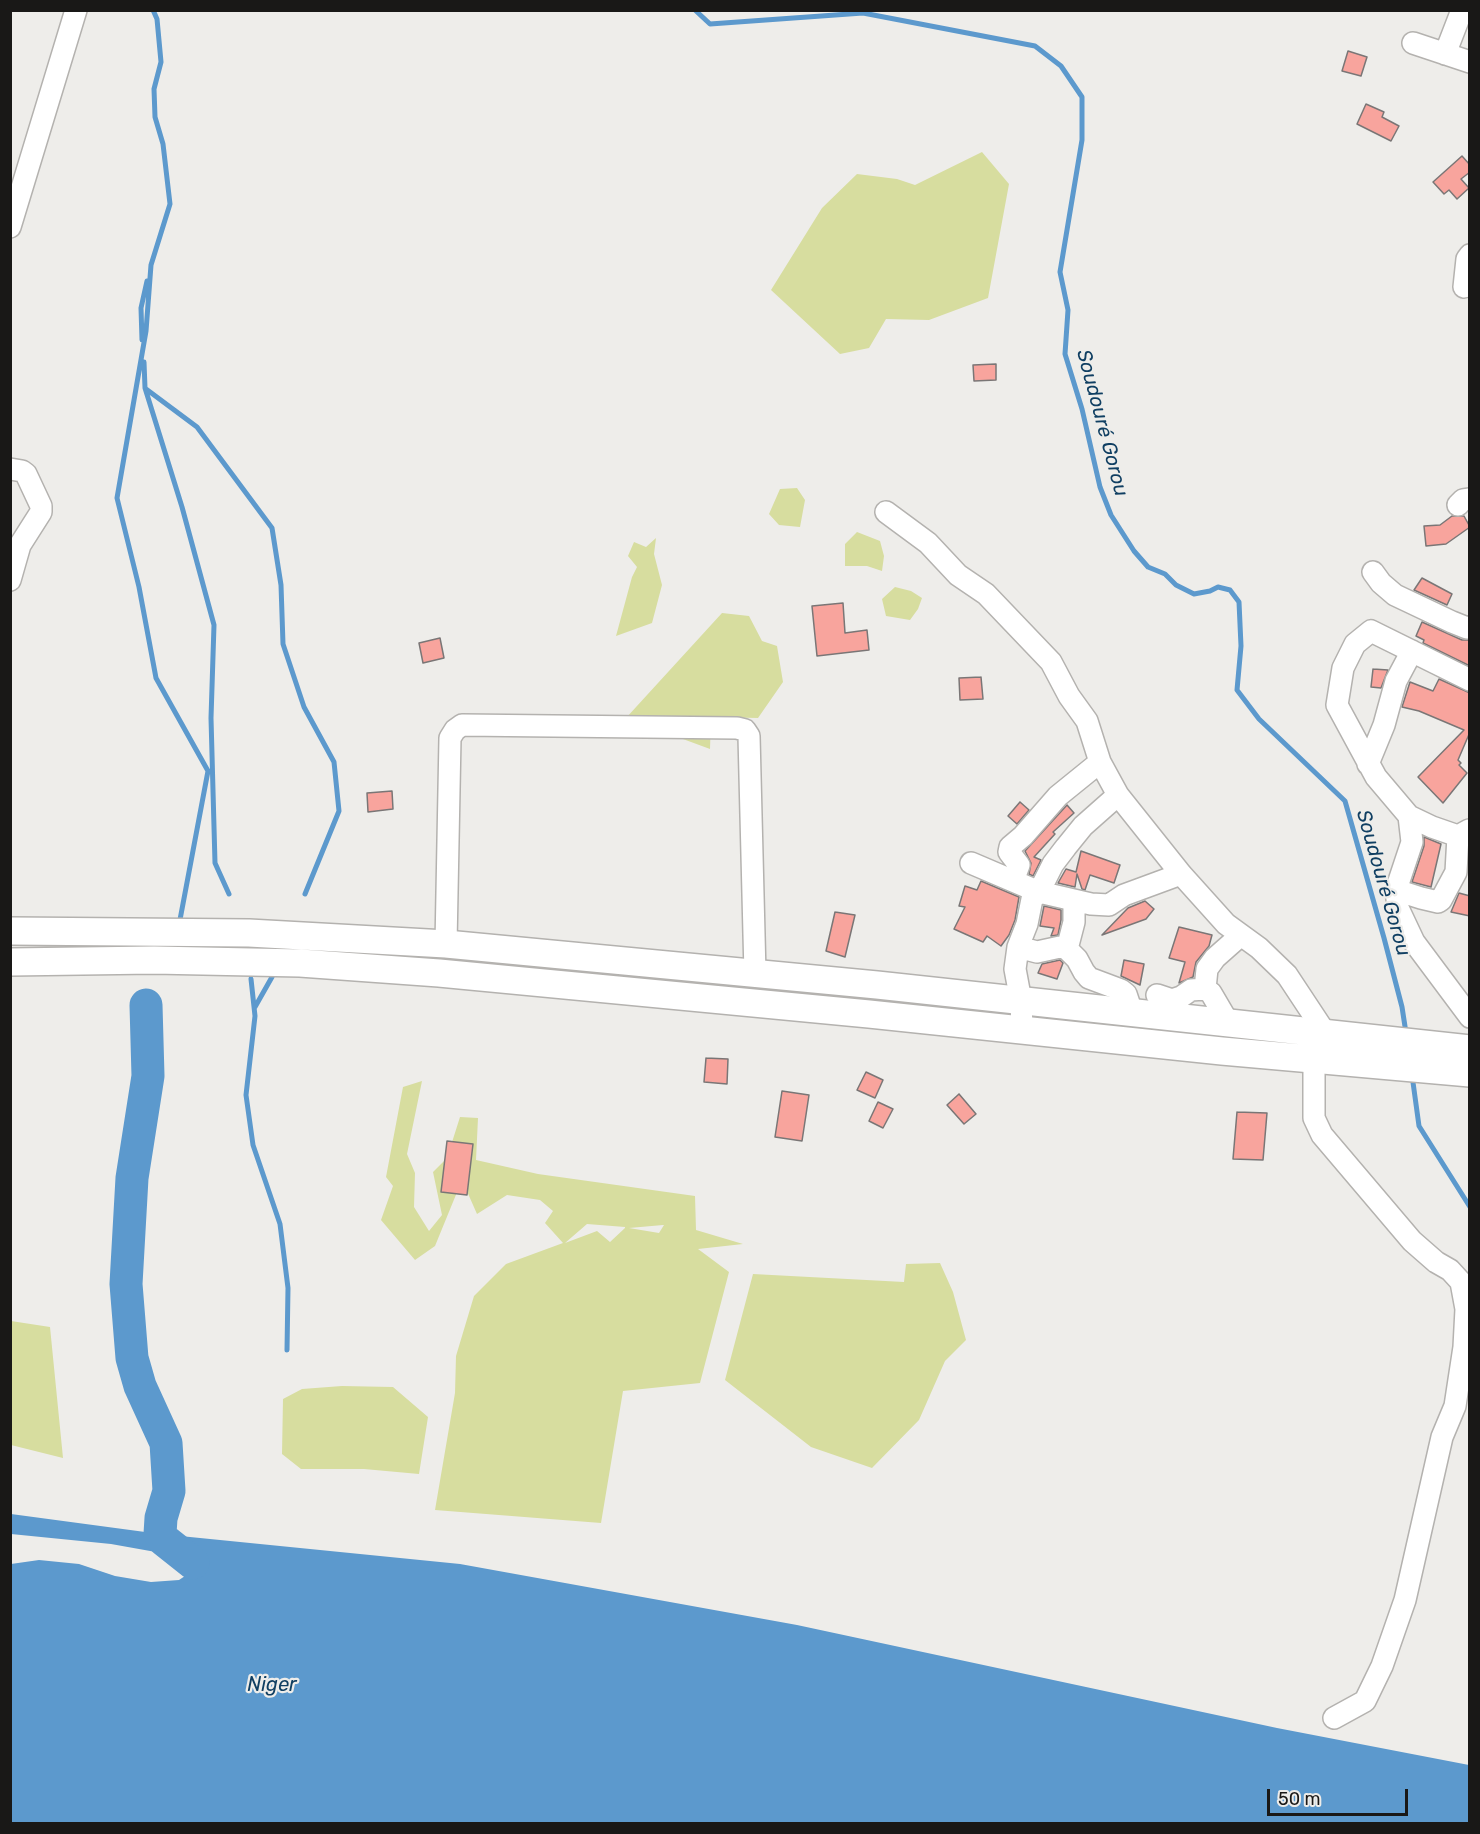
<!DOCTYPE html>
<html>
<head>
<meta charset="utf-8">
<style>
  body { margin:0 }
  #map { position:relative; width:1480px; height:1834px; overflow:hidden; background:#eeedea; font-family:Rubik,sans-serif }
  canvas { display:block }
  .frame { position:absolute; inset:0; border:12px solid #191817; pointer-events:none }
  .scale { position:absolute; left:1267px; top:1789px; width:141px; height:27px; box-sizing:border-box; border:3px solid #191817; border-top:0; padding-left:8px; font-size:18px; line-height:21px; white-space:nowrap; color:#191817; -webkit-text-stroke:4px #eeedea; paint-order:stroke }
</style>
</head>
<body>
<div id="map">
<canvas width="1480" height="1834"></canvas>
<div class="frame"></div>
<div class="scale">50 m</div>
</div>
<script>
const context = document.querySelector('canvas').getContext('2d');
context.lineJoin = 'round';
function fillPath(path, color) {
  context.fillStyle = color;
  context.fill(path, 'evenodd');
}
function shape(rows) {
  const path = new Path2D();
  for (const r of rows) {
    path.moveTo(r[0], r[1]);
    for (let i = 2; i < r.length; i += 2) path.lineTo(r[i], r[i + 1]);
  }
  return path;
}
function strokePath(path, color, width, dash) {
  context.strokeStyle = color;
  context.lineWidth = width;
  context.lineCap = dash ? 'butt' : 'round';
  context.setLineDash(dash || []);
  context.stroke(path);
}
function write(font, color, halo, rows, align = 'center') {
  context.font = font + ' Rubik,sans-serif';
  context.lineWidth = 4.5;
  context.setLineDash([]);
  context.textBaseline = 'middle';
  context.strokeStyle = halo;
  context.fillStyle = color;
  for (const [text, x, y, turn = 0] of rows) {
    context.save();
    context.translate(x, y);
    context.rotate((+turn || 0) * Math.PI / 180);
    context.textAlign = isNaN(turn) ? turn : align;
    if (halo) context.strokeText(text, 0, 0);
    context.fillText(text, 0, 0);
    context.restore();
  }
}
fillPath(shape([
  [982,152,1009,184,988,298,929,320,886,319,869,348,840,354,771,290,822,208,857,174,897,179,915,185],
  [797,488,805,500,800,527,779,525,769,514,780,489],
  [857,532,880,541,884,556,882,571,867,566,845,566,845,544],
  [656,538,654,554,662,585,652,623,616,636,632,577,637,567,628,556,634,542,646,547],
  [895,587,911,591,922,598,918,609,910,620,886,616,882,599],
  [722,613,749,616,762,641,777,646,783,682,758,718,711,717,710,749,626,718],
  [422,1081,407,1154,415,1173,414,1207,429,1231,442,1215,433,1172,447,1158,460,1117,478,1118,476,1160,538,1174,695,1196,696,1230,743,1244,698,1249,729,1272,700,1383,623,1391,601,1523,435,1510,455,1393,456,1356,474,1296,506,1264,563,1243,545,1223,553,1211,540,1200,507,1195,477,1214,462,1180,435,1246,415,1260,381,1220,393,1186,386,1177,403,1087],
  [587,1224,625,1227,625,1228,610,1242,597,1231,565,1243],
  [664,1225,659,1233,629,1228,663,1225],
  [940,1263,953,1292,966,1340,945,1361,919,1420,872,1468,811,1447,725,1380,753,1274,904,1282,906,1264],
  [11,1321,50,1327,63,1458,11,1445],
  [342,1386,393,1387,428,1417,419,1474,364,1469,301,1469,282,1454,283,1399,302,1389]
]), '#d7dd9f');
fillPath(shape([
  [11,1514,160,1534,460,1564,797,1625,1277,1728,1469,1765,1469,1823,11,1823,11,1564,39,1560,79,1564,115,1576,151,1582,179,1580,185,1576,191,1568,189,1563,167,1554,111,1544,11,1534]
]), '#5c99cd');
strokePath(shape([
  [153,10,157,19,161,62,154,89,155,117,163,144,170,204,151,265,146,331,117,498,139,587,156,678,208,771,179,925],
  [695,10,710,24,863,13,1035,46,1061,66,1082,97,1082,140,1060,272,1068,310,1065,354,1082,409,1100,487,1111,515,1134,551,1148,567,1165,574,1176,585,1194,594,1210,591,1218,587,1230,590,1239,602,1241,646,1237,690,1259,719,1345,801,1384,938,1402,1007,1406,1033],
  [142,340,141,308,147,281],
  [144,362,145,388,182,507,214,625,211,718,215,863,229,894],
  [146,389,197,427,272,528,281,585,283,644,304,707,334,762,339,811,305,894],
  [251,979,255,1016,246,1095,253,1145,280,1224,288,1288,287,1350],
  [255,1007,272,977],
  [1412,1075,1419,1126,1470,1207]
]), '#5c99cd', 5);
strokePath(shape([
  [146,1005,148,1076,132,1178,126,1284,132,1358,140,1386,166,1443,169,1491,161,1518,160,1534,164,1540,193,1563]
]), '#5c99cd', 33);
const building = shape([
  [1348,51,1367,57,1361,76,1342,71,1348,51],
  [1366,104,1384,112,1382,117,1399,126,1391,141,1357,124,1366,104],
  [1462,156,1470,165,1470,172,1461,179,1469,188,1457,199,1449,190,1444,194,1433,182,1462,156],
  [996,364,996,380,974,381,973,365,996,364],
  [1452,516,1464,516,1470,527,1446,544,1426,546,1424,526,1440,525,1452,516],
  [1422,578,1452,594,1447,605,1414,590,1422,578],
  [843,603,845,633,867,630,869,650,817,656,812,606,843,603],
  [1422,622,1462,640,1470,640,1470,666,1423,643,1424,640,1416,636,1422,622],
  [440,638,444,658,423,663,419,643,440,638],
  [1373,669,1388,670,1381,688,1371,687,1373,669],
  [981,677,983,699,960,700,959,678,981,677],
  [1439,679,1470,693,1470,732,1458,760,1461,763,1459,765,1467,773,1443,803,1418,777,1464,730,1419,711,1402,707,1410,682,1433,691,1439,679],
  [392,791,393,809,368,812,367,793,392,791],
  [1020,802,1029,810,1017,824,1008,816,1020,802],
  [1067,805,1074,813,1053,832,1055,834,1034,857,1041,860,1033,876,1029,874,1031,863,1025,851,1067,805],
  [1424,837,1441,844,1431,887,1412,882,1424,846,1424,837],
  [1081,851,1120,865,1114,883,1090,875,1085,890,1082,889,1077,874,1075,887,1058,883,1066,869,1076,872,1081,851],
  [981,881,1019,897,1015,920,1009,935,1001,946,987,936,983,942,954,929,965,907,959,906,965,886,977,890,981,881],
  [1459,893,1470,896,1470,916,1451,912,1459,893],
  [1145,901,1154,909,1146,919,1102,935,1128,908,1145,901],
  [1044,906,1061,910,1061,920,1058,935,1051,936,1054,928,1040,926,1044,906],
  [835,912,855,915,845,957,826,951,835,912],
  [1179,927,1212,935,1209,946,1196,962,1193,977,1179,983,1185,962,1169,958,1179,927],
  [1060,960,1063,963,1057,979,1038,973,1042,964,1060,960],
  [1124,960,1144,964,1140,985,1121,976,1124,960],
  [706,1058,728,1059,727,1084,704,1082,706,1058],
  [866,1072,883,1080,875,1098,857,1090,866,1072],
  [782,1091,809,1095,802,1141,775,1137,782,1091],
  [959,1094,976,1114,964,1124,947,1105,959,1094],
  [878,1102,893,1109,883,1128,869,1121,878,1102],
  [1237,1112,1267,1113,1263,1160,1233,1159,1237,1112],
  [447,1141,473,1144,467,1195,441,1192,447,1141]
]);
fillPath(building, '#f8a49d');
strokePath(building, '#7a7676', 1.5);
const minor = shape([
  [1413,43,1470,62],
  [1445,54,1462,10],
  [10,227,76,10],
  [1464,287,1467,259,1470,255],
  [10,469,22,471,26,474,41,506,41,512,20,545,10,580],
  [1458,505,1463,500,1470,499],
  [886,512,928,543,958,575,986,594,1051,662,1069,696,1087,721,1100,762,1118,795,1181,874,1226,924,1259,948,1287,975,1326,1034],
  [1373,572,1381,583,1395,595,1452,622,1467,628,1470,627],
  [1470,680,1371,631,1355,644,1343,668,1337,705,1376,777,1409,816,1412,842,1396,890,1398,908,1414,942,1470,1017],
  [1368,764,1384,725,1396,681,1412,651],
  [1409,816,1432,827,1458,836,1469,830],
  [971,863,1039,892,1091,904,1109,905,1124,895,1181,874],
  [1013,881,1019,865,1009,852,1010,847,1023,836,1058,796,1100,762],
  [1396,890,1421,898,1438,902,1441,900,1456,872,1458,836],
  [446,944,450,738,455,730,462,725,737,728,745,730,749,736,755,974],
  [1018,947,1037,952,1060,947,1067,949,1077,959,1084,972,1089,978,1121,990,1126,994,1130,1006,1128,1014],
  [1067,949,1074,922,1074,900],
  [1205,989,1207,969,1215,958,1241,935],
  [1157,995,1172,1000,1181,997,1191,990,1205,989,1211,993,1228,1022],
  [1022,1030,1021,1001,1015,969,1018,947,1027,924,1032,899,1039,892,1053,864,1066,847,1083,826,1118,795],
  [1314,1058,1314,1118,1322,1135,1412,1241,1436,1262,1450,1270,1461,1282,1466,1309,1464,1347,1455,1406,1442,1437,1405,1600,1382,1666,1365,1701,1334,1718]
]);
const major = shape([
  [10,931,249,933,446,944,877,985,1470,1049],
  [10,962,154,960,300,963,439,973,869,1014,1222,1051,1470,1073]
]);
strokePath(minor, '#b4b2af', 24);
strokePath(major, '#b4b2af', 30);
strokePath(minor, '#fff', 21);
strokePath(major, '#fff', 27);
write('italic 20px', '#103f62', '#eeedea', [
  ["Soudouré Gorou",1102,423,75],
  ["Soudouré Gorou",1383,883,74],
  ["Niger",272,1685]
]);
</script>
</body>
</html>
